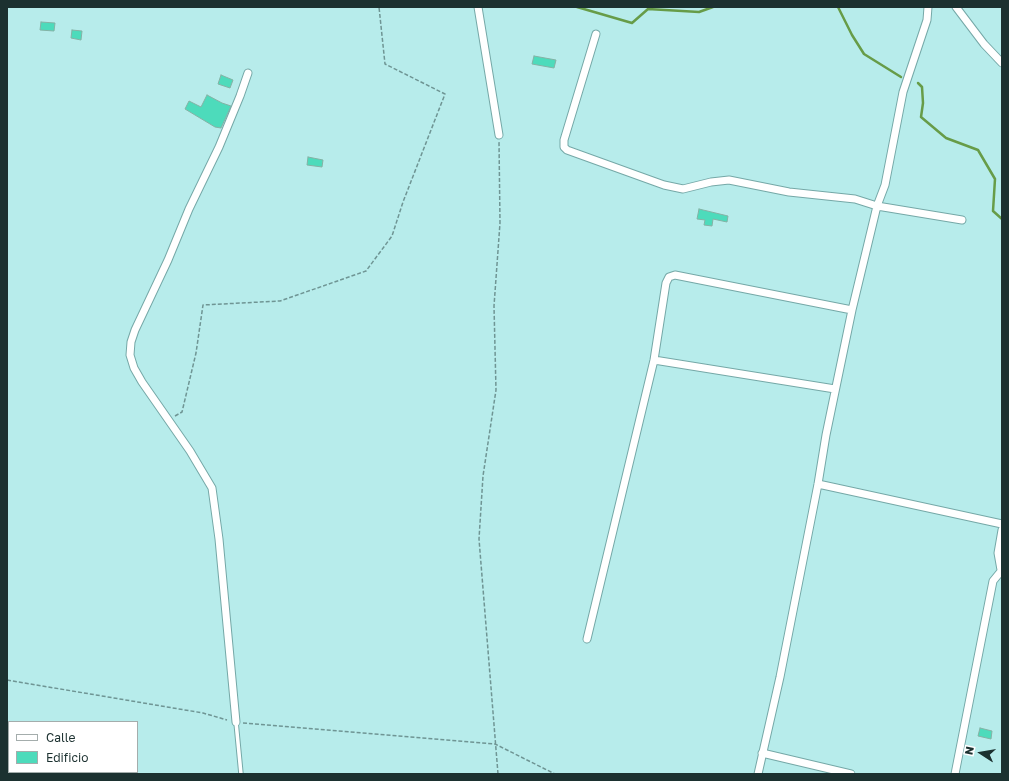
<!DOCTYPE html>
<html>
<head>
<meta charset="utf-8">
<style>
  body { margin:0 }
  #map { position:relative; width:1009px; height:781px; overflow:hidden; background:#b7eceb; font-family:"Golos Text",sans-serif }
  canvas { display:block }
  .frame { position:absolute; inset:0; border:8px solid #1c3130; pointer-events:none }
  .legend { position:absolute; left:8px; top:721px; width:130px; height:52px; box-sizing:border-box; background:#fff; border:1px solid #a4adac; margin:0; padding:5px 7px; list-style:none; font-size:12px; color:#1c3130 }
  .legend li { display:flex; align-items:center; gap:8px; height:20px }
  .legend b { width:20px; border:1px solid #a4adac }
  .north { position:absolute; left:961px; top:733px; width:40px; height:40px; -webkit-text-stroke:3px #fff; paint-order:stroke; rotate:282deg; font-size:11px; font-weight:700; line-height:16px; text-align:center; color:#1c3130 }
  .north::after { content:''; display:block; margin:auto; width:14px; height:18px; background:#1c3130; clip-path:polygon(50% 0,100% 100%,50% 72%,0 100%) }
</style>
</head>
<body>
<div id="map">
<canvas width="1009" height="781"></canvas>
<div class="frame"></div>
<ul class="legend">
<li><b style="height:5px;background:#fff"></b>Calle</li>
<li><b style="height:11px;background:#4ddbbb"></b>Edificio</li>
</ul>
<div class="north">N</div>
</div>
<script>
const context = document.querySelector('canvas').getContext('2d');
context.lineJoin = 'round';
function fillPath(path, color) {
  context.fillStyle = color;
  context.fill(path, 'evenodd');
}
function shape(rows) {
  const path = new Path2D();
  for (const r of rows) {
    path.moveTo(r[0], r[1]);
    for (let i = 2; i < r.length; i += 2) path.lineTo(r[i], r[i + 1]);
  }
  return path;
}
function strokePath(path, color, width, dash) {
  context.strokeStyle = color;
  context.lineWidth = width;
  context.lineCap = dash ? 'butt' : 'round';
  context.setLineDash(dash || []);
  context.stroke(path);
}
fillPath(shape([
  [7,746,9,747,9,772,45,772,47,774,7,774]
]), '#679c48');
strokePath(shape([
  [577,7,632,23,648,9,699,12,713,7],
  [838,7,852,35,864,54,901,77],
  [918,83,922,87,923,103,921,117,946,138,978,150,995,179,993,211,1002,219]
]), '#679c48', 2.5);
const building = shape([
  [41,22,55,23,54,31,40,30,41,22],
  [72,30,82,31,81,40,71,38,72,30],
  [534,56,556,60,554,68,532,64,534,56],
  [221,75,233,80,230,88,218,84,221,75],
  [207,95,222,103,231,106,221,128,215,127,185,109,189,101,201,107,207,95],
  [308,157,323,160,322,167,307,165,308,157],
  [699,209,728,216,727,222,713,219,712,226,704,225,705,220,697,219,699,209],
  [980,728,992,731,991,739,978,736,980,728]
]);
fillPath(building, '#4ddbbb');
strokePath(building, '#84b2a5', 1);
const service = shape([
  [236,722,241,774]
]);
const minor = shape([
  [478,7,499,135],
  [956,7,984,44,1002,63],
  [596,34,564,140,564,147,567,150,664,185,683,189,711,182,729,180,789,192,855,199,877,206,962,220],
  [654,360,835,389],
  [818,484,1002,524],
  [1001,570,998,553,1002,530],
  [587,639,654,360,666,283,669,277,675,275,852,310],
  [236,722,219,539,212,488,190,451,142,382,134,368,130,355,131,342,135,330,168,260,189,209,219,147,240,96,248,73],
  [762,753,851,774],
  [758,774,780,677,818,484,826,435,852,310,877,206,885,185,903,92,927,20,928,7],
  [955,774,993,581,1002,570]
]);
strokePath(service, '#75a8a7', 5.5);
strokePath(minor, '#75a8a7', 9);
strokePath(shape([
  [175,416,182,412,196,353,203,305,280,301,366,271,392,236,403,202,445,94,385,64,379,7],
  [7,680,203,713,227,720],
  [243,723,495,744,555,774],
  [498,774,479,539,483,476,496,390,494,306,500,223,499,142]
]), '#6f9594', 1.5, [4, 2]);
strokePath(service, '#fff', 3.5);
strokePath(minor, '#fff', 7);
</script>
</body>
</html>
